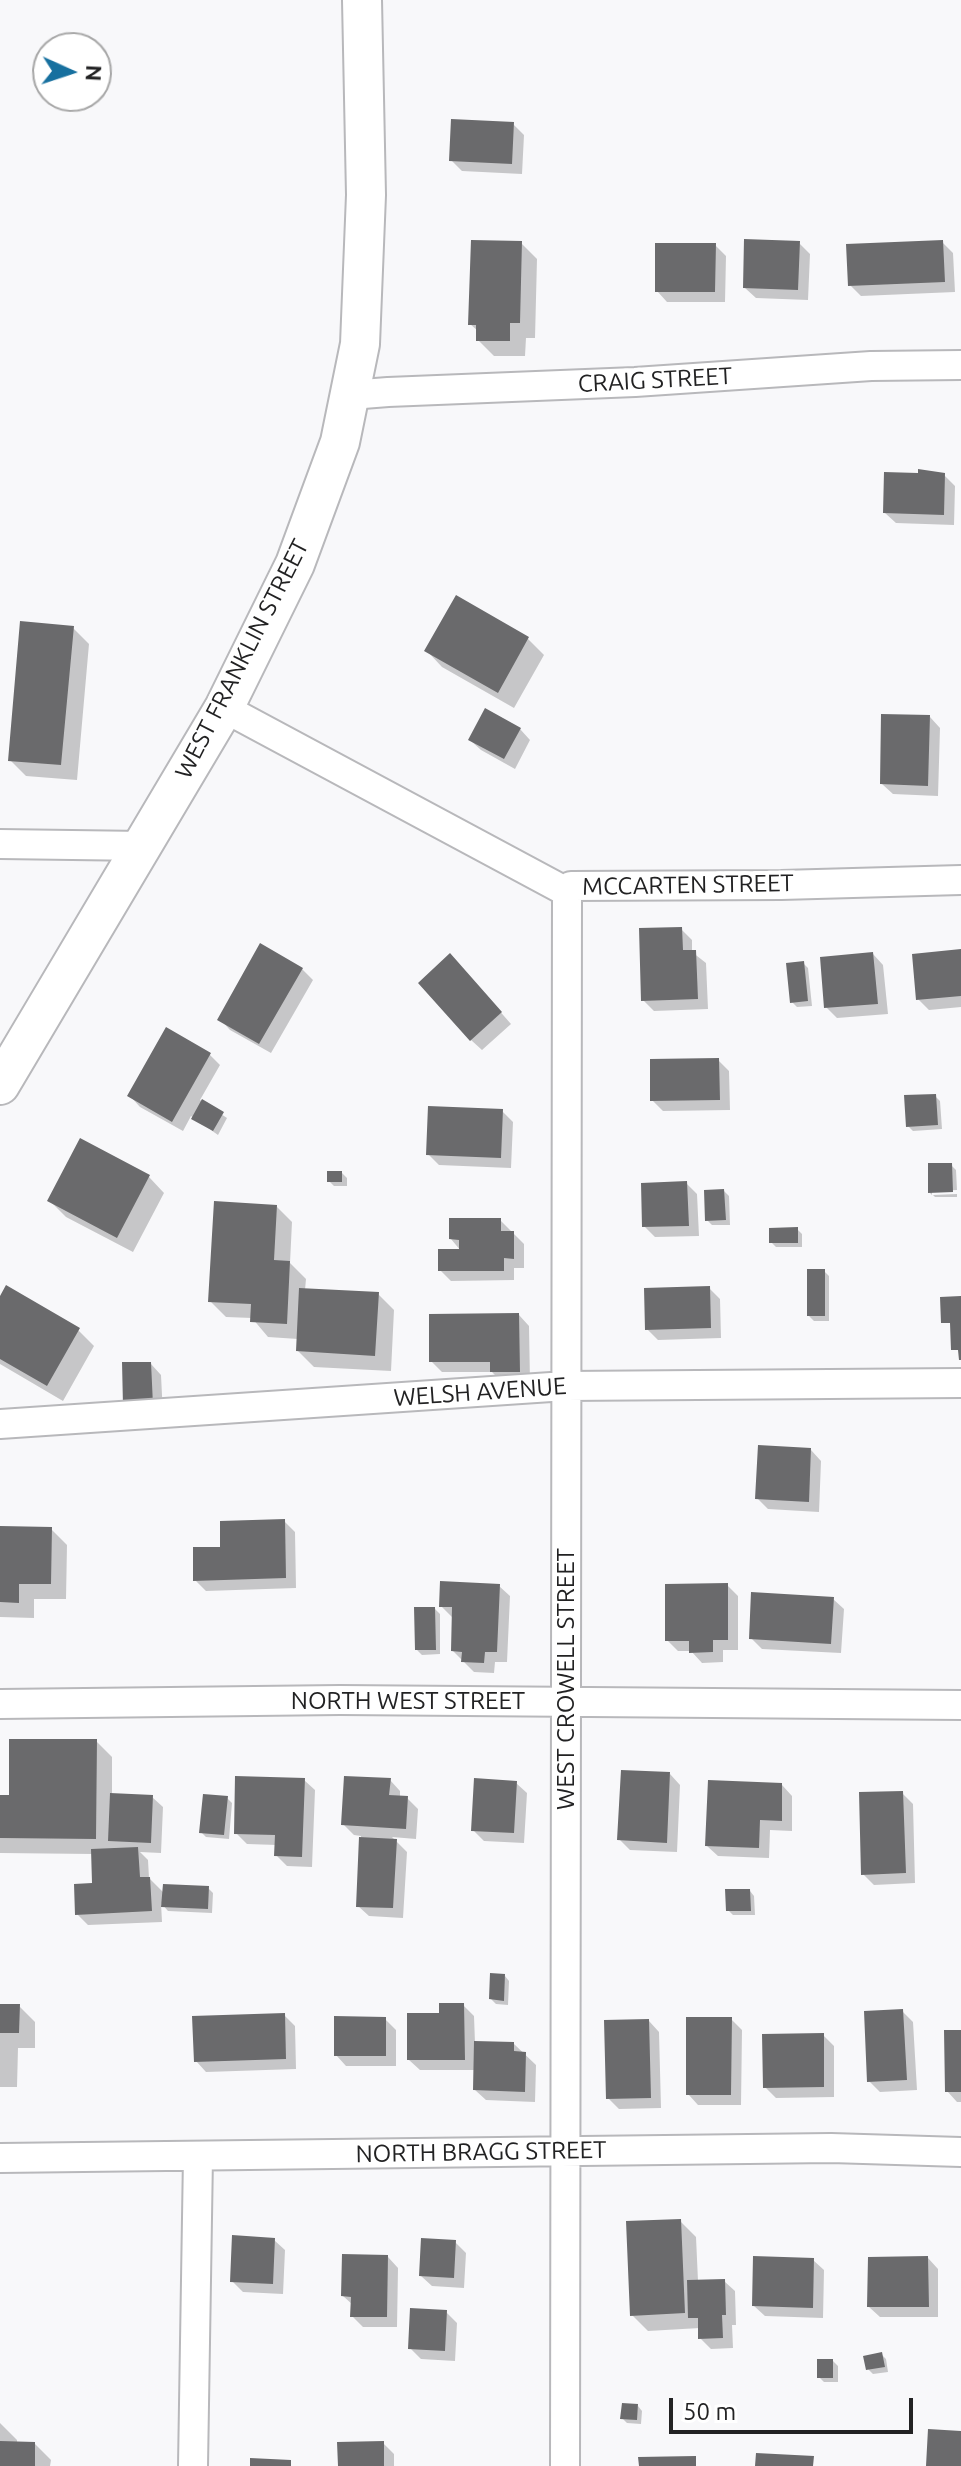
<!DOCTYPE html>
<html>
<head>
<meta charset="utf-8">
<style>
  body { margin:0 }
  #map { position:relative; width:961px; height:2466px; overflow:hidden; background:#f8f8fa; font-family:Ubuntu,sans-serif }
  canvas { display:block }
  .north { position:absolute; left:32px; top:32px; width:80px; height:80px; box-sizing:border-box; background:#fff; border:2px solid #a7a7a7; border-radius:50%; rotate:93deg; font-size:22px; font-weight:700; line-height:32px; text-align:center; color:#222223 }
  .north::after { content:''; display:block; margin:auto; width:28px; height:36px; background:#17709f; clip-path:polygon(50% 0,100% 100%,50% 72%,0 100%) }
  .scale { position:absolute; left:669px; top:2398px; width:244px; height:36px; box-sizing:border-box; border:4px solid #222223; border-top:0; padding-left:10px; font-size:24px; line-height:28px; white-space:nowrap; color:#222223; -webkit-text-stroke:6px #fff; paint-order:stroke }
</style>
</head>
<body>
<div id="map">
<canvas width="961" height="2466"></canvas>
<div class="north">N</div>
<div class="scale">50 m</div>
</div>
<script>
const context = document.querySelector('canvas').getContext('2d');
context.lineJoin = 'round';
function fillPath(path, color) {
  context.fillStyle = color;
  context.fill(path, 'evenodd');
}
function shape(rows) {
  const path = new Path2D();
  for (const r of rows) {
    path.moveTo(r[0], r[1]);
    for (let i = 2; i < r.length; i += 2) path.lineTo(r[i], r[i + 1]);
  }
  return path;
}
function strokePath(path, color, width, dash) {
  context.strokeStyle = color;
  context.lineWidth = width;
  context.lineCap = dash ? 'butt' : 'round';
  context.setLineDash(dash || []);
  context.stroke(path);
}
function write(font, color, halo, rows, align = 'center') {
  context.font = font + ' Ubuntu,sans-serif';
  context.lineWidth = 8;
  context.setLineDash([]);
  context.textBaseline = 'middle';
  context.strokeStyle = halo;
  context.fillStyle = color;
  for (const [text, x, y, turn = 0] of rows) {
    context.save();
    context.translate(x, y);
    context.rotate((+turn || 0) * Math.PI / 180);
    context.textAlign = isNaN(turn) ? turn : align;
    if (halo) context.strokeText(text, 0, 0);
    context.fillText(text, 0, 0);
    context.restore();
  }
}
fillPath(shape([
  [513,124,524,135,522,174,462,171,451,160],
  [942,242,953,253,955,292,861,296,850,285],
  [521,243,537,259,535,338,526,338,525,356,494,356,478,340,478,331,470,324],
  [799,243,810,254,808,300,756,298,745,288],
  [715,245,726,256,725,302,667,302,657,291],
  [944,475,955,486,954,525,896,523,885,513],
  [457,598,528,639,544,655,514,708,442,667,427,651],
  [73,628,89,644,77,780,26,776,10,760],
  [930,717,940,728,938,796,893,794,882,784],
  [520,729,530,740,515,769,481,750,470,740],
  [681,929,692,940,692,952,706,963,708,1009,654,1011,643,1000],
  [961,951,961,1007,929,1010,918,999],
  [873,954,883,965,888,1014,837,1018,826,1007],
  [803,963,808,968,812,1006,797,1007,792,1002],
  [461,967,511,1024,482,1050,471,1040],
  [302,969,313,980,271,1053,230,1030,220,1019],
  [209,1054,220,1065,200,1100,227,1118,218,1135,191,1116,183,1131,140,1107,130,1096],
  [718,1060,729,1071,730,1110,663,1111,652,1100],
  [935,1096,940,1101,942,1129,913,1131,908,1126],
  [502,1111,513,1122,511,1168,439,1165,428,1154],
  [951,1165,956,1170,957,1190,932,1191,932,1195,930,1193],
  [342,1173,347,1178,347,1186,334,1186,329,1181],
  [149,1177,164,1193,133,1252,66,1217,50,1201],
  [686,1183,697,1194,699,1236,655,1237,644,1226],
  [724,1191,729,1196,730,1225,712,1225,707,1220],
  [957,1194,957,1197,935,1197,933,1195],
  [276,1206,292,1222,290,1263,306,1279,305,1290,378,1294,394,1310,391,1371,314,1367,298,1351,298,1339,268,1337,252,1318,226,1317,210,1301],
  [500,1220,524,1244,524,1268,514,1268,514,1280,451,1281,440,1270,461,1251,451,1239],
  [797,1229,802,1234,802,1247,776,1247,771,1242],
  [824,1271,829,1276,829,1321,814,1321,809,1316],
  [709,1288,720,1299,721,1338,658,1340,647,1329],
  [0,1300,78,1330,94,1346,63,1401,0,1364],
  [519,1315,529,1326,530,1382,502,1382,492,1372,442,1372,431,1361],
  [151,1364,161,1375,163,1415,136,1416],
  [811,1450,821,1461,819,1512,768,1509,757,1498],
  [284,1521,295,1532,296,1588,206,1591,195,1580,222,1549],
  [0,1528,51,1529,67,1545,66,1599,34,1599,34,1618,0,1617],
  [727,1585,738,1596,738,1650,723,1650,723,1662,702,1663,691,1651,678,1651,667,1640],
  [499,1586,510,1596,507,1662,495,1662,494,1673,474,1672,453,1651,452,1617,441,1606],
  [833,1599,844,1609,841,1653,762,1649,751,1638],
  [435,1609,440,1614,440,1654,422,1655,417,1650],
  [96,1741,112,1757,112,1795,152,1797,163,1807,161,1853,140,1852,148,1860,149,1878,164,1893,208,1888,213,1893,212,1913,168,1911,161,1903,162,1922,88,1925,77,1914,94,1885,93,1854,0,1853,0,1797,11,1797],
  [670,1774,680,1785,677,1852,630,1850,619,1839],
  [304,1780,315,1790,312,1867,287,1866,276,1855,277,1845,247,1844,236,1833],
  [390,1780,400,1791,400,1798,407,1798,418,1809,416,1839,392,1837,407,1852,403,1918,369,1916,358,1906,361,1836,354,1835,343,1824],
  [516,1783,527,1793,524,1843,484,1841,473,1830],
  [782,1785,792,1796,792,1831,770,1830,769,1858,718,1856,707,1846],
  [902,1793,913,1804,915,1883,874,1885,863,1874],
  [227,1798,232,1803,229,1839,206,1837,201,1832],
  [750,1891,754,1896,755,1915,733,1915,728,1910],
  [505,1976,509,1981,508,2005,496,2004,491,1999],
  [463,2005,474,2016,475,2043,514,2044,536,2065,535,2102,486,2100,475,2090,475,2070,420,2070,409,2060,441,2015],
  [0,2006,19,2006,35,2022,35,2048,18,2048,17,2087,0,2087],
  [903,2012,913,2022,917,2090,880,2092,869,2081],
  [284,2015,295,2026,296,2069,206,2072,196,2061],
  [385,2019,396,2030,396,2066,346,2066,336,2055],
  [731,2019,742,2030,741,2105,698,2105,688,2094],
  [649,2021,659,2032,661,2108,619,2109,608,2098],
  [961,2032,961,2102,957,2102,947,2091],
  [823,2035,834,2046,834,2097,776,2098,765,2087],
  [680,2221,696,2237,698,2281,724,2281,735,2291,736,2325,732,2325,733,2348,711,2349,700,2338,700,2328,648,2331,632,2315],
  [274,2240,285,2250,283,2294,243,2292,232,2281],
  [455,2242,466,2253,464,2288,432,2286,421,2276],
  [388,2257,398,2268,397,2327,363,2327,352,2316,353,2305,343,2296],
  [928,2258,938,2269,938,2317,880,2317,869,2307],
  [813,2260,824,2270,823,2318,765,2316,754,2306],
  [446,2312,457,2323,455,2361,421,2359,410,2348],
  [881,2354,886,2359,888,2372,873,2374,868,2369],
  [833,2361,838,2366,838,2382,824,2382,819,2377],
  [638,2406,642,2411,641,2424,627,2423,622,2418],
  [0,2423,17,2440,17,2443,35,2444,51,2460,50,2466,0,2466],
  [383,2443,394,2454,394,2466,340,2466]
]), '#0003');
fillPath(shape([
  [451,119,514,122,512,164,449,161],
  [744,239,800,241,798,290,743,288],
  [471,240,522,241,520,323,510,323,510,341,476,341,476,325,468,325],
  [943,240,945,282,848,286,846,244],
  [655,243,716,243,715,292,655,292],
  [918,469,945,473,944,515,883,513,884,472,918,473],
  [456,595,529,637,498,693,424,651],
  [20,621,74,626,61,765,8,761],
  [485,708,521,728,504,759,468,740],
  [881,714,930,715,928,786,880,784],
  [682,927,683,950,696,950,698,999,641,1001,639,928],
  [260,943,303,968,259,1044,217,1020],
  [961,949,961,996,916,1000,912,954],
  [873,952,878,1004,824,1008,820,957],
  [450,953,502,1012,470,1041,418,983],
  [804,961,808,1001,790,1003,786,963],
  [166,1027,211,1053,172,1122,127,1096],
  [719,1058,720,1100,650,1101,650,1059],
  [936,1094,938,1125,906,1127,904,1095],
  [202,1099,224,1112,213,1131,191,1119],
  [428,1106,503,1109,501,1158,426,1155],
  [80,1138,150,1175,117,1238,47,1201],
  [928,1163,952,1163,953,1192,928,1193],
  [327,1171,342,1171,342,1182,327,1182],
  [687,1181,689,1226,642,1227,641,1183],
  [724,1189,726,1220,705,1221,704,1190],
  [214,1201,277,1205,274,1260,290,1261,287,1324,250,1322,251,1304,208,1302],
  [449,1218,501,1218,501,1231,514,1231,514,1259,504,1258,504,1271,438,1271,438,1249,459,1249,459,1240,449,1239],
  [798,1227,798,1243,769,1243,769,1228],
  [807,1269,825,1269,825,1316,807,1316],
  [6,1285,80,1328,47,1386,0,1359,0,1296],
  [710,1286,711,1328,645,1330,644,1288],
  [299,1288,379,1292,375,1356,296,1351],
  [961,1296,961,1360,959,1360,958,1350,951,1350,950,1323,941,1323,940,1297],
  [519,1313,520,1372,490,1372,490,1362,429,1362,429,1314],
  [122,1362,151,1362,153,1405,123,1406],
  [758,1445,811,1448,809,1502,755,1499],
  [285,1519,286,1578,193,1581,193,1547,220,1547,220,1521],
  [0,1526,52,1527,51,1584,19,1584,19,1603,0,1602],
  [440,1581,500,1584,497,1652,485,1652,484,1663,461,1662,462,1652,451,1651,452,1607,439,1607],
  [728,1583,728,1640,713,1640,713,1652,689,1653,689,1641,665,1641,665,1584],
  [751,1592,834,1597,831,1644,749,1639],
  [414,1607,435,1607,436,1650,415,1650],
  [9,1739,97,1739,96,1839,0,1838,0,1795,9,1795],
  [621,1770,670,1772,667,1843,617,1840],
  [235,1776,305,1778,302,1857,274,1856,275,1835,234,1834],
  [344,1776,391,1778,389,1795,408,1796,406,1829,341,1825],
  [474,1778,517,1781,514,1833,471,1831],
  [708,1780,782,1783,782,1821,760,1820,759,1848,705,1846],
  [903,1791,906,1873,861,1875,859,1792],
  [110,1793,153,1795,151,1843,108,1841],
  [203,1794,228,1796,224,1835,199,1833],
  [359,1837,397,1839,393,1908,356,1907],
  [138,1847,140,1877,150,1877,152,1911,75,1915,74,1884,92,1883,91,1849],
  [163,1884,209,1886,208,1909,161,1907],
  [725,1889,750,1889,751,1911,726,1911],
  [490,1973,505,1974,504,2001,489,1999],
  [439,2003,464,2003,465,2060,407,2060,407,2013,439,2013],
  [0,2004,20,2004,19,2033,0,2033],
  [903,2009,907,2080,867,2082,864,2011],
  [285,2013,286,2059,194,2062,192,2016],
  [334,2016,386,2017,386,2056,334,2056],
  [686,2017,732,2017,731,2095,686,2095],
  [649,2019,651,2098,606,2099,604,2020],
  [944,2030,961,2030,961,2092,945,2092],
  [824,2033,824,2087,763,2088,762,2034],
  [474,2041,514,2042,514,2051,526,2052,525,2092,473,2090],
  [681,2219,685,2313,630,2316,626,2221],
  [232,2235,275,2238,273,2284,230,2282],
  [421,2238,456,2240,454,2278,419,2276],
  [342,2254,388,2255,387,2317,350,2317,351,2297,341,2296],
  [753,2256,814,2258,813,2308,752,2306],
  [928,2256,929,2307,867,2307,868,2257],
  [725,2279,726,2315,722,2315,723,2338,698,2339,698,2318,688,2318,687,2280],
  [410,2308,447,2310,445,2351,408,2349],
  [882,2352,885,2367,866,2370,863,2356],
  [817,2359,833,2359,833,2378,817,2378],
  [622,2403,638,2404,637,2420,620,2419],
  [928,2429,961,2431,961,2466,926,2466],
  [0,2441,35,2442,35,2466,0,2466],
  [384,2441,384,2466,338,2466,337,2442],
  [756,2453,814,2456,813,2466,755,2466],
  [696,2456,696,2466,639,2466,638,2457],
  [250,2458,291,2460,291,2466,250,2466]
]), '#6a6a6c');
const street = shape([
  [350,395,388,392,635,382,871,366,961,365],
  [224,708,567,892,571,886,781,885,961,880],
  [0,844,144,846],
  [0,1424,566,1386,961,1383],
  [0,1704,340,1700,961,1705],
  [0,2158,831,2148,961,2152],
  [193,2466,198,2156],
  [565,2466,567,892]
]);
const secondary = shape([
  [0,1085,224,708,295,564,340,442,360,344,366,195,362,0]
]);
strokePath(street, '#b8b8bb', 32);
strokePath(secondary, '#b8b8bb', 42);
strokePath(street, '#fff', 28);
strokePath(secondary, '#fff', 38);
write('24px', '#222223', '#fff', [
  ["CRAIG STREET",655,380,-3],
  ["WEST FRANKLIN STREET",242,659,-63],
  ["MCCARTEN STREET",688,885,-1],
  ["WELSH AVENUE",480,1392,-4],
  ["WEST CROWELL STREET",566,1679,-90],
  ["NORTH WEST STREET",408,1701],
  ["NORTH BRAGG STREET",481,2152,-1]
]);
</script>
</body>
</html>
